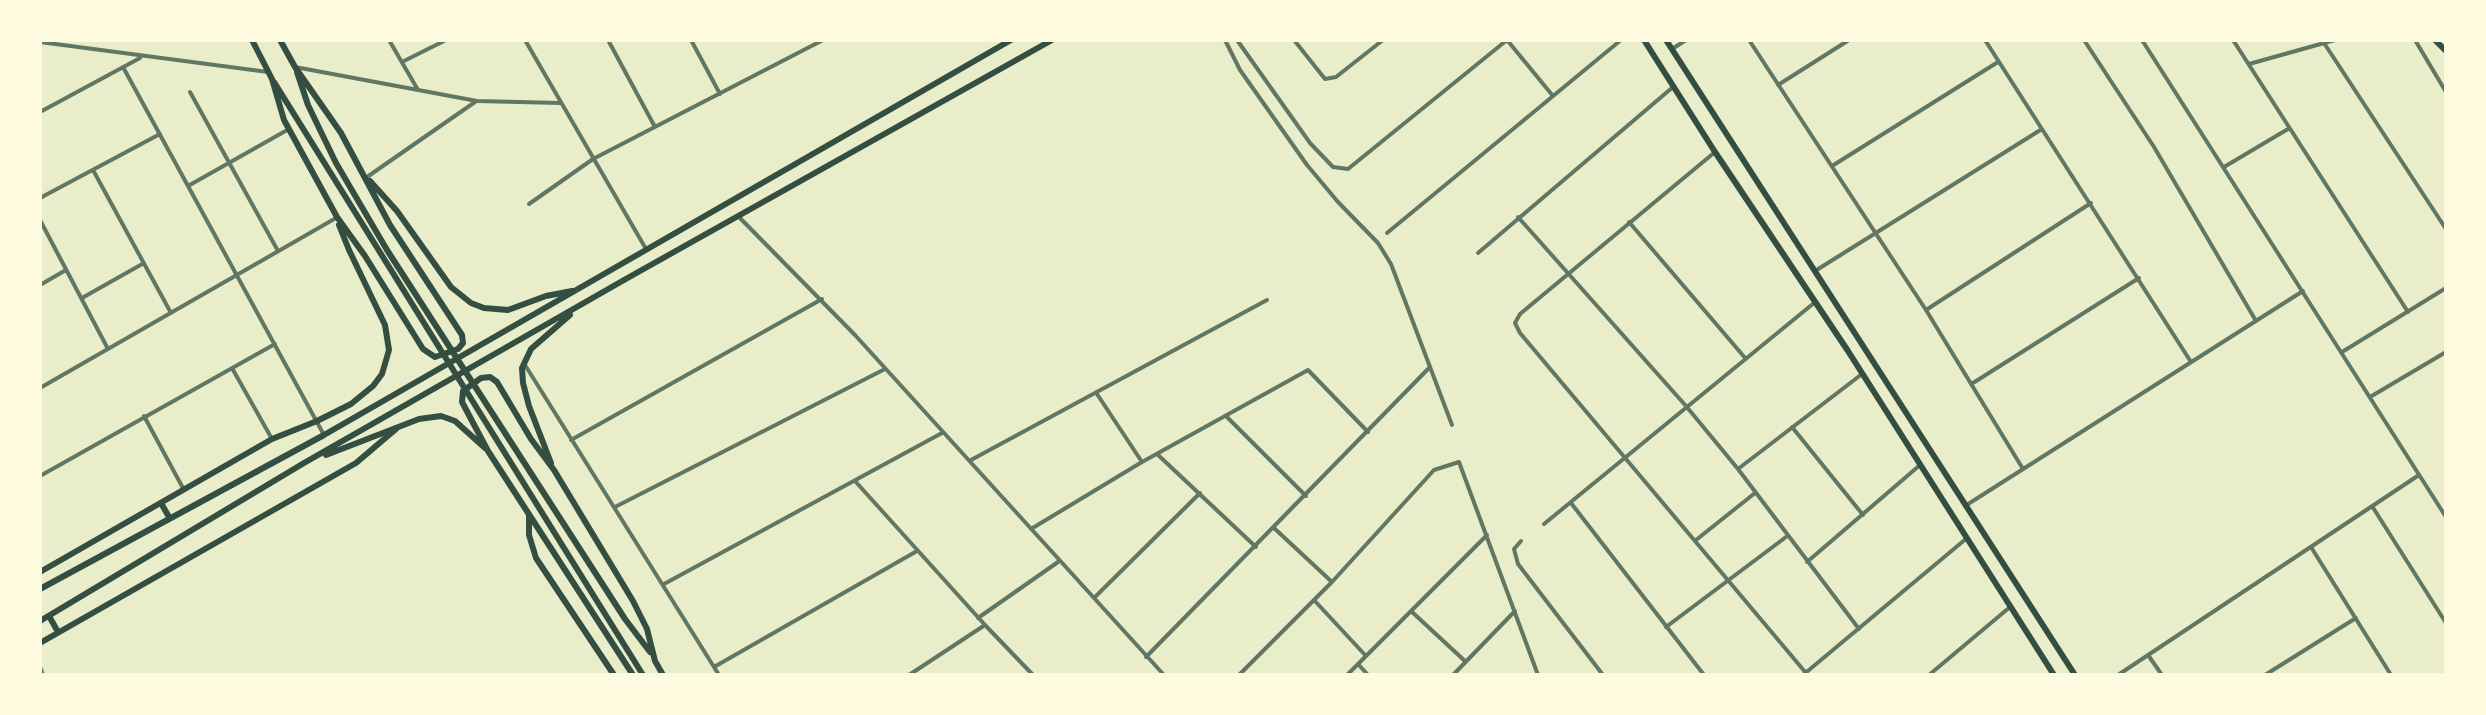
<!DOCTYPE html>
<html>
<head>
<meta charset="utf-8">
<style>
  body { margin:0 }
  #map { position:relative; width:2486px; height:715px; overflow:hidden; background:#e9edc9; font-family:Karla,sans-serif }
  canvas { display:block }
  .frame { position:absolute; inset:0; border:42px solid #fefae0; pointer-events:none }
</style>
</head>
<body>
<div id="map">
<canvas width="2486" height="715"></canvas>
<div class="frame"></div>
</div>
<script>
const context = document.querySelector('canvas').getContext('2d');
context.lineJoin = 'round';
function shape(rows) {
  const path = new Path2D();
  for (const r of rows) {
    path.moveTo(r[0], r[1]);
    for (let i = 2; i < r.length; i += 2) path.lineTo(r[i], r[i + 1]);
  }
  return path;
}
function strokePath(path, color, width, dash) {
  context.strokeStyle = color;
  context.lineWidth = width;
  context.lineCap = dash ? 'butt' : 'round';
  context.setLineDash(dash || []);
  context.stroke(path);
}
strokePath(shape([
  [389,40,418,90],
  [525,40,646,249],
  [608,40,655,127],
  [691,40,720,94],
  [1225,40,1240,70,1307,165,1338,202,1378,243,1391,264,1452,425],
  [1237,40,1310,143,1333,167,1348,169,1507,40],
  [1294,40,1325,79,1336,77,1383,40],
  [1507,40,1553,96],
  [1749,40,1926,310,2023,469],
  [1985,40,2191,362],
  [2084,40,2154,147,2256,321],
  [2142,40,2446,517],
  [2233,40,2408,312],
  [2415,40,2446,92],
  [40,42,268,72],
  [2324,43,2446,229],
  [1672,49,1686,40],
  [402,62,446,40],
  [2249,64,2335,40],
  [123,67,324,435],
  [295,67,477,101,561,103],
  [1778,85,1849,40],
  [190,92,278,251],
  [40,112,140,58],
  [1715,152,1520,314,1515,323,1520,333,1806,673],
  [1832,166,1998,62],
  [2224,167,2288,129],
  [93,170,171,313],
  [367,177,475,102],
  [188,186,289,129],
  [40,198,160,134],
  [529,204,593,159,823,40],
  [739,217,855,335,1164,675],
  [1518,217,1686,406,1738,469,1859,629],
  [40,220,108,349],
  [1629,222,1746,359],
  [1387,233,1621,40],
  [1478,253,1673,87],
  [1815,271,2042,129],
  [40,285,66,270],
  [82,298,144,263],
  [1926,310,2091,203],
  [2342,352,2446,288],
  [525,365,719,675],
  [232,368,272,439],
  [1973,383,2139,278],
  [40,388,336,218],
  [1097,394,1142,462],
  [2370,397,2446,352],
  [144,416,184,490],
  [1227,417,1306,496],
  [1792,427,1863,515],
  [571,440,822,299],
  [1157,454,1256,547],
  [971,460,1267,300],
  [1738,469,1862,374],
  [40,476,275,344],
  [855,481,985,625,1033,675],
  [1571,503,1704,675],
  [1965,506,2303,291],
  [2372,506,2446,623],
  [615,507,885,369],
  [1544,524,1814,303],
  [1274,528,1332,582],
  [1031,529,1142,462,1308,370,1368,432],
  [1696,540,1755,493],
  [1521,541,1514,549,1518,564,1603,675],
  [2311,547,2391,675],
  [1807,562,1920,465],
  [664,584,942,433],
  [1094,598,1200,493],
  [1314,600,1366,656],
  [1411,611,1466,662],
  [978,618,1058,562],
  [1666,627,1786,537],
  [2148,655,2162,675],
  [1146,657,1429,368],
  [1358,664,1368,675],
  [40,667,43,675],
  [714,667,917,551],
  [909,675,985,625],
  [1239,675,1332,582,1434,470,1459,462,1538,675],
  [1347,675,1487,535],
  [1453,675,1515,611],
  [1803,675,1967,538],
  [1929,675,2010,607],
  [2118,675,2419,475],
  [2265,675,2356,618]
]), '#617663', 4);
strokePath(shape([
  [1644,40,1715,152,1848,351,2054,675],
  [1666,40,2075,675],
  [2435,40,2446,51],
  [529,515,529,535,536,558,614,675],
  [40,572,272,439,317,421],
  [40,643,356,463,396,429]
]), '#344e41', 6);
strokePath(shape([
  [252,40,272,79,284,120,337,217,365,256,423,349,435,357,458,349,463,343,462,335,390,225,341,133,295,67,280,40],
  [297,72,308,105,336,163,387,250,625,619,650,652],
  [274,82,643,675],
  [370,181,397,211,451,287,471,303,484,308,508,310,546,296,572,291],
  [317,421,351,404,373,386,382,374,389,350,385,325,349,250,339,225],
  [326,455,419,419,441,416,455,421,485,448],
  [551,463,529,406,523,383,522,368,531,349,570,315],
  [161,503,169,517],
  [40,589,324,435,1011,40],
  [49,616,58,632],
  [40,621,304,463,624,280,1052,40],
  [633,675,488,451,462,402,463,391,481,378,490,377,497,382,531,439,554,470,633,601,647,629,655,661,663,675]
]), '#344e41', 6);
</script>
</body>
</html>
